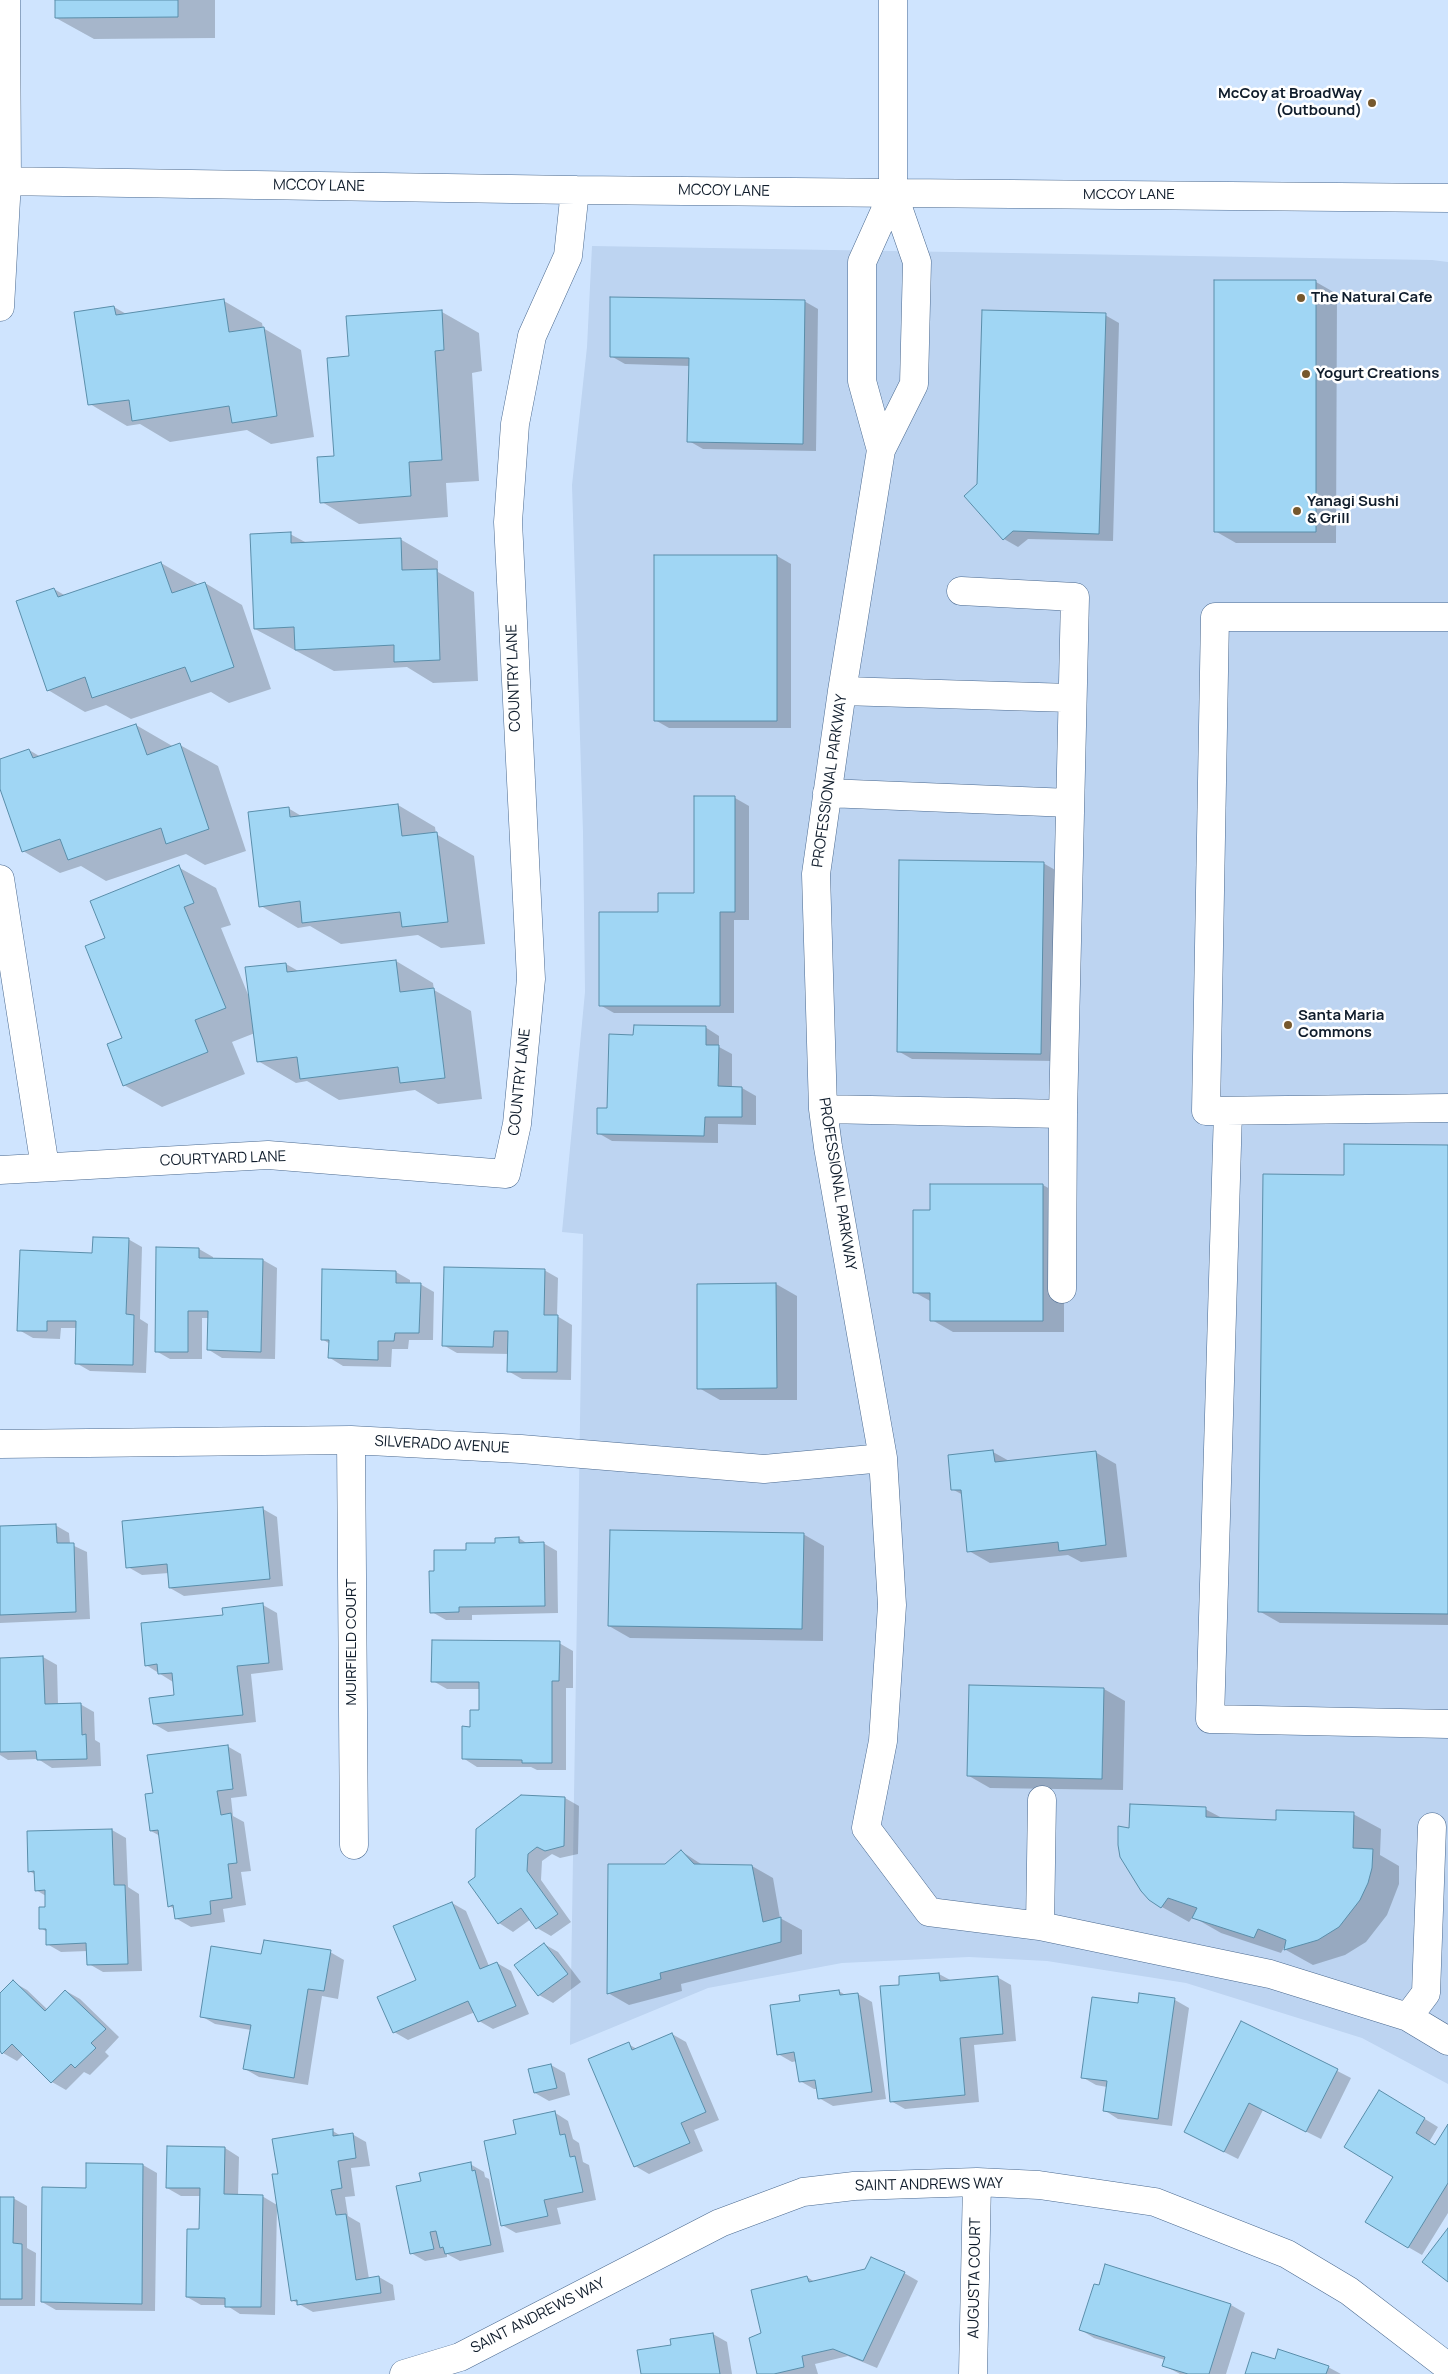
<!DOCTYPE html>
<html>
<head>
<meta charset="utf-8">
<style>
  body { margin:0 }
  canvas { display:block; background:#cfe4fe }
</style>
</head>
<body>
<canvas width="1448" height="2374"></canvas>
<script>
const context = document.querySelector('canvas').getContext('2d');
context.lineJoin = 'round';
function fillPath(path, color) {
  context.fillStyle = color;
  context.fill(path, 'evenodd');
}
function shape(rows) {
  const path = new Path2D();
  for (const r of rows) {
    path.moveTo(r[0], r[1]);
    for (let i = 2; i < r.length; i += 2) path.lineTo(r[i], r[i + 1]);
  }
  return path;
}
function strokePath(path, color, width, dash) {
  context.strokeStyle = color;
  context.lineWidth = width;
  context.lineCap = dash ? 'butt' : 'round';
  context.setLineDash(dash || []);
  context.stroke(path);
}
function write(font, color, halo, rows, align = 'center') {
  context.font = font + ' Manrope,sans-serif';
  context.lineWidth = 5;
  context.setLineDash([]);
  context.textBaseline = 'middle';
  context.strokeStyle = halo;
  context.fillStyle = color;
  for (const [text, x, y, turn = 0] of rows) {
    context.save();
    context.translate(x, y);
    context.rotate((+turn || 0) * Math.PI / 180);
    context.textAlign = isNaN(turn) ? turn : align;
    if (halo) context.strokeText(text, 0, 0);
    context.fillText(text, 0, 0);
    context.restore();
  }
}
fillPath(shape([
  [592,246,1432,260,1448,262,1448,2084,1362,2038,1186,1983,1047,1961,969,1957,842,1963,708,1988,570,2045,583,1234,562,1232,585,992,583,832,572,485,587,347]
]), '#bdd4f1');
fillPath(shape([
  [56,0,215,0,215,38,94,39,56,18],
  [1316,282,1337,294,1336,543,1236,543,1215,531],
  [224,301,262,323,263,328,301,350,314,437,271,444,247,430,170,442,140,424,127,426,90,404,114,307,128,315],
  [804,301,818,309,816,451,703,449,689,441,690,366,625,364,611,356],
  [442,312,479,333,482,371,472,373,479,481,446,483,448,517,359,524,322,502,335,457,350,358],
  [1105,315,1119,323,1113,541,1028,539,1018,547,1004,539,978,485],
  [290,534,307,543,400,539,438,561,438,572,474,592,478,681,433,683,407,667,334,671,255,629],
  [777,556,791,564,791,728,669,728,655,720],
  [161,563,199,585,205,583,242,605,271,689,229,703,211,692,131,719,106,705,85,712,48,690,54,589,66,596],
  [136,725,174,747,180,745,218,766,246,851,205,865,186,854,106,881,81,866,60,873,23,851,0,785,0,760,29,750,41,757],
  [735,798,749,806,749,920,734,920,734,1013,614,1013,600,1005,659,913,695,894],
  [398,805,435,827,436,834,474,856,485,944,441,948,418,935,341,944,310,926,298,928,261,906,288,808,303,817],
  [1043,863,1057,871,1055,1061,912,1059,898,1051],
  [178,867,216,888,231,925,221,928,249,997,286,964,300,972,396,961,433,983,434,990,471,1011,482,1099,438,1104,415,1090,339,1100,307,1081,296,1083,258,1061,255,1033,232,1042,245,1074,162,1107,124,1085,123,1038,107,939],
  [705,1027,719,1036,719,1047,732,1054,732,1088,742,1088,756,1096,756,1125,718,1124,718,1143,612,1141,598,1133,634,1036],
  [1448,1146,1448,1625,1280,1623,1259,1611,1345,1176],
  [1043,1185,1064,1197,1064,1332,953,1332,932,1320,932,1302,914,1292,932,1212],
  [128,1239,142,1247,140,1319,148,1324,146,1373,90,1371,76,1363,77,1328,61,1328,60,1339,33,1338,19,1330,93,1254],
  [157,1248,199,1249,213,1257,213,1260,263,1260,277,1268,275,1359,222,1358,209,1350,209,1318,202,1318,202,1359,170,1359,156,1351],
  [544,1270,558,1278,557,1316,572,1325,571,1380,522,1379,508,1371,509,1354,457,1353,443,1345],
  [396,1272,410,1280,410,1284,420,1284,434,1292,433,1340,409,1340,408,1349,392,1349,391,1367,343,1366,330,1358,330,1344,322,1339],
  [776,1284,797,1296,797,1400,720,1400,699,1388],
  [993,1452,1011,1462,1095,1452,1116,1464,1127,1557,1081,1562,1068,1555,990,1563,969,1551,963,1495,952,1489],
  [263,1509,277,1517,283,1586,184,1596,170,1588,169,1573,142,1575,128,1567],
  [55,1525,69,1533,70,1544,87,1552,90,1619,0,1623,0,1527],
  [803,1534,824,1546,823,1641,630,1638,609,1626],
  [519,1538,528,1544,543,1543,557,1551,558,1613,472,1615,472,1620,446,1620,432,1612,435,1572,496,1545],
  [263,1605,277,1613,283,1670,251,1674,256,1722,168,1732,154,1724,175,1696,173,1682,146,1665,224,1616],
  [559,1643,573,1651,573,1688,566,1688,566,1770,537,1770,531,1767,477,1767,463,1758,471,1728,480,1712,481,1689,447,1689,433,1681],
  [43,1657,57,1665,58,1705,80,1704,94,1712,95,1740,100,1743,101,1766,52,1768,38,1759,8,1760,0,1755,0,1659],
  [1104,1689,1125,1701,1123,1790,990,1788,969,1776],
  [227,1746,241,1754,247,1796,231,1798,233,1816,244,1822,251,1871,241,1872,246,1905,223,1909,225,1922,191,1927,177,1919,175,1909,169,1906,160,1836,151,1831,154,1794],
  [522,1796,565,1798,579,1806,578,1854,560,1858,552,1854,542,1861,541,1880,571,1922,551,1936,537,1928,531,1919,513,1932,499,1923,470,1882,476,1878],
  [1205,1809,1224,1819,1277,1821,1353,1814,1381,1829,1380,1855,1399,1866,1399,1884,1387,1915,1366,1942,1345,1955,1313,1965,1286,1950,1287,1942,1281,1953,1221,1933,1193,1917,1189,1922,1162,1907,1130,1829],
  [112,1830,126,1838,128,1887,139,1894,142,1971,103,1972,89,1964,88,1951,61,1952,47,1944,47,1932,41,1928,46,1908,46,1896,36,1890,36,1875,29,1871,28,1833],
  [681,1851,704,1866,752,1866,773,1878,780,1918,802,1930,802,1954,681,1984,682,1991,629,2005,608,1993],
  [452,1903,466,1911,489,1966,497,1963,511,1971,529,2014,493,2029,479,2021,475,2012,408,2040,394,2032],
  [544,1944,558,1952,581,1982,553,2003,539,1995],
  [330,1952,344,1960,338,1999,322,1996,308,2085,259,2077,245,2069,251,2030,215,2024,201,2016,262,1956],
  [939,1974,952,1981,997,1977,1011,1985,1016,2041,974,2045,979,2102,905,2109,891,2101,900,1986],
  [13,1982,27,1990,48,2010,66,1991,80,1999,119,2037,105,2052,109,2056,90,2075,84,2072,66,2090,52,2082,24,2054,17,2061,3,2053,0,2050,0,1995],
  [839,1991,847,1996,858,1994,872,2002,886,2099,833,2106,819,2098,818,2089,814,2089,800,2081,797,2061,792,2062,778,2054,801,2002],
  [1175,2000,1189,2008,1172,2126,1118,2119,1104,2110,1107,2087,1096,2085,1082,2077,1139,2004],
  [1242,2022,1351,2078,1321,2139,1263,2110,1238,2159,1200,2140],
  [672,2034,686,2042,719,2120,694,2130,703,2151,649,2174,635,2166,628,2044,637,2049],
  [551,2065,565,2073,570,2095,549,2101,535,2093],
  [1394,2100,1438,2127,1429,2142,1436,2146,1448,2126,1448,2213,1422,2255,1408,2247,1395,2177],
  [554,2112,568,2121,573,2139,579,2143,583,2162,589,2165,596,2200,557,2208,561,2224,516,2233,502,2225,517,2135],
  [333,2131,341,2136,352,2134,366,2142,370,2166,351,2168,355,2196,345,2197,348,2216,360,2223,369,2279,379,2277,393,2285,395,2300,313,2312,292,2300,280,2175],
  [225,2148,239,2157,238,2196,262,2196,277,2205,275,2315,240,2314,226,2305,201,2305,187,2297,201,2230,201,2196,181,2196,167,2188],
  [470,2164,484,2172,485,2177,489,2179,504,2252,460,2261,447,2254,447,2257,425,2261,411,2253,422,2182],
  [143,2165,157,2173,155,2311,56,2310,42,2302,88,2189],
  [0,2198,13,2198,27,2206,27,2248,36,2253,35,2306,0,2306],
  [1106,2266,1231,2305,1245,2313,1226,2374,1180,2374,1163,2365,1165,2360,1094,2338,1081,2330,1100,2287],
  [904,2273,918,2281,877,2368,848,2356,815,2364,818,2374,758,2374,762,2334,807,2277,815,2282],
  [713,2334,727,2342,732,2374,642,2374,673,2346],
  [1275,2361,1328,2367,1341,2374,1247,2374]
]), '#0003');
const building = shape([
  [55,0,178,0,178,17,55,18,55,0],
  [1214,280,1316,280,1316,532,1214,532,1214,280],
  [610,297,805,300,803,444,687,442,689,358,610,357,610,297],
  [224,299,229,332,264,327,277,416,232,423,229,406,132,421,129,400,88,405,74,312,114,306,116,315,224,299],
  [442,310,444,350,435,351,442,460,409,462,411,496,320,503,317,457,334,456,327,358,349,356,346,316,442,310],
  [982,310,1106,313,1099,534,1013,531,1003,540,964,496,977,484,982,310],
  [291,532,291,543,401,538,402,570,437,569,440,660,394,662,394,645,295,650,294,627,254,629,250,534,291,532],
  [654,555,777,555,777,721,654,721,654,555],
  [161,562,172,593,205,582,234,667,191,682,185,667,92,698,85,677,47,691,16,601,54,588,58,597,161,562],
  [136,724,147,755,180,743,209,829,166,844,161,828,68,860,60,839,22,852,0,789,0,759,29,749,33,758,136,724],
  [694,796,735,796,735,912,720,912,720,1006,599,1006,599,912,658,912,658,893,694,893,694,796],
  [398,804,402,836,437,832,448,922,402,927,400,912,302,923,300,901,259,907,248,812,289,807,290,817,398,804],
  [899,860,1044,862,1041,1054,897,1052,899,860],
  [179,865,194,903,184,907,226,1008,195,1020,208,1052,123,1086,107,1044,122,1038,85,946,105,938,90,901,179,865],
  [396,960,400,992,434,988,445,1078,400,1083,398,1067,300,1079,297,1057,257,1062,245,967,286,963,287,972,396,960],
  [634,1025,706,1026,706,1045,719,1045,718,1086,742,1087,742,1117,705,1117,704,1136,597,1134,597,1108,607,1108,609,1034,633,1035,634,1025],
  [1344,1144,1448,1145,1448,1614,1258,1612,1263,1174,1344,1175,1344,1144],
  [930,1184,1043,1184,1043,1321,930,1321,930,1293,913,1293,913,1210,930,1210,930,1184],
  [93,1237,129,1238,126,1314,134,1315,133,1365,75,1364,76,1321,47,1321,47,1331,17,1331,20,1250,92,1253,93,1237],
  [156,1247,199,1248,199,1258,263,1259,261,1352,207,1350,208,1311,188,1311,188,1352,155,1352,156,1247],
  [444,1267,545,1269,544,1315,558,1315,557,1372,507,1372,508,1331,494,1331,493,1347,442,1346,444,1267],
  [322,1269,396,1271,396,1283,421,1283,419,1333,395,1333,394,1341,378,1341,378,1360,328,1358,329,1340,321,1340,322,1269],
  [776,1283,777,1388,697,1389,697,1284,776,1283],
  [993,1450,995,1462,1096,1451,1106,1545,1059,1551,1058,1542,967,1552,961,1490,951,1490,948,1455,993,1450],
  [263,1507,270,1579,169,1588,167,1564,126,1568,122,1521,263,1507],
  [56,1524,57,1543,74,1543,76,1612,0,1615,0,1526,56,1524],
  [610,1530,804,1533,802,1629,608,1626,610,1530],
  [519,1537,519,1543,544,1542,545,1606,459,1607,459,1612,430,1613,429,1571,434,1571,434,1550,466,1550,466,1543,495,1543,495,1538,519,1537],
  [263,1603,269,1663,237,1666,243,1715,153,1724,149,1698,174,1695,172,1673,158,1674,157,1664,145,1666,141,1623,223,1615,222,1608,263,1603],
  [432,1640,560,1641,559,1681,552,1681,552,1763,522,1763,522,1760,462,1759,462,1726,470,1727,470,1710,479,1710,479,1682,431,1682,432,1640],
  [43,1656,45,1704,81,1703,82,1735,86,1734,87,1759,37,1760,36,1751,0,1752,0,1658,43,1656],
  [969,1685,1104,1688,1102,1779,967,1776,969,1685],
  [228,1745,233,1789,217,1791,221,1815,231,1813,237,1863,228,1864,232,1898,210,1901,211,1914,175,1919,173,1905,168,1907,158,1830,150,1831,145,1794,153,1793,147,1755,228,1745],
  [521,1795,565,1797,564,1846,545,1851,537,1847,528,1854,527,1871,558,1914,536,1929,521,1908,498,1924,468,1882,475,1877,476,1829,521,1795],
  [1130,1804,1206,1807,1206,1817,1276,1820,1276,1810,1354,1812,1353,1848,1373,1849,1372,1868,1368,1883,1360,1900,1339,1927,1318,1940,1284,1950,1286,1940,1258,1929,1254,1938,1192,1918,1197,1908,1168,1898,1161,1908,1149,1900,1141,1891,1120,1857,1118,1845,1118,1826,1129,1828,1130,1804],
  [112,1829,114,1885,125,1885,128,1964,87,1965,86,1943,46,1945,46,1929,39,1929,39,1907,45,1907,45,1890,35,1891,34,1871,28,1872,27,1831,112,1829],
  [681,1850,694,1864,752,1865,763,1922,781,1917,781,1942,660,1973,661,1979,607,1994,608,1864,665,1864,681,1850],
  [452,1902,480,1969,497,1962,516,2006,478,2022,468,2001,393,2033,377,1997,416,1980,393,1926,452,1902],
  [264,1940,331,1950,324,1991,308,1989,294,2078,243,2069,251,2025,200,2017,211,1946,261,1954,264,1940],
  [544,1943,568,1974,538,1996,514,1965,544,1943],
  [939,1973,940,1981,998,1976,1003,2034,960,2038,965,2095,890,2102,880,1986,899,1985,899,1976,939,1973],
  [13,1980,45,2011,65,1990,106,2029,91,2043,96,2048,75,2068,71,2064,51,2083,12,2044,2,2054,0,2051,0,1993,13,1980],
  [839,1990,840,1995,858,1993,872,2092,818,2099,815,2080,799,2082,794,2052,777,2055,770,2005,800,2001,799,1995,839,1990],
  [1139,1993,1175,1998,1158,2119,1103,2111,1107,2081,1081,2078,1092,1997,1138,2003,1139,1993],
  [1241,2021,1338,2069,1306,2132,1249,2103,1224,2152,1184,2132,1241,2021],
  [672,2033,706,2112,681,2123,690,2143,634,2167,588,2059,629,2042,632,2050,672,2033],
  [551,2064,557,2088,534,2093,528,2069,551,2064],
  [1379,2090,1425,2118,1416,2133,1435,2145,1448,2124,1448,2183,1408,2248,1365,2222,1393,2177,1344,2147,1379,2090],
  [555,2111,560,2135,565,2134,570,2157,575,2156,583,2192,544,2200,548,2216,501,2226,484,2141,516,2134,513,2120,555,2111],
  [333,2129,333,2136,353,2133,356,2158,338,2161,342,2188,331,2190,336,2215,346,2214,356,2280,379,2276,381,2293,297,2305,297,2300,291,2301,272,2174,278,2174,272,2139,333,2129],
  [167,2146,225,2147,224,2194,263,2195,261,2307,225,2307,225,2298,186,2297,187,2229,199,2229,200,2188,166,2188,167,2146],
  [471,2162,472,2171,475,2170,491,2245,445,2254,443,2247,440,2248,436,2231,430,2232,434,2249,410,2254,396,2186,421,2181,419,2173,471,2162],
  [86,2163,143,2164,142,2304,41,2302,42,2187,86,2188,86,2163],
  [0,2197,14,2197,13,2243,22,2244,22,2299,0,2299,0,2197],
  [1448,2228,1448,2282,1422,2262,1448,2228],
  [871,2257,905,2272,863,2361,833,2349,802,2356,804,2367,774,2374,757,2374,749,2338,761,2333,751,2290,807,2276,809,2282,865,2269,871,2257],
  [1105,2264,1231,2304,1209,2374,1188,2374,1162,2366,1165,2357,1079,2330,1094,2284,1099,2285,1105,2264],
  [713,2333,720,2374,641,2374,637,2350,671,2345,670,2339,713,2333],
  [1278,2349,1329,2366,1326,2374,1245,2374,1252,2352,1275,2359,1278,2349]
]);
fillPath(building, '#a0d6f4');
strokePath(building, '#5a8eaa', 1);
const minor = shape([
  [893,0,893,193,917,262,914,384,881,450,842,691,816,874,823,1109,828,1147,883,1458,892,1605,883,1741,866,1828,929,1912,1040,1926,1270,1974,1408,2017,1448,2041],
  [0,181,575,190,1448,198],
  [0,307,7,181,6,0],
  [881,450,862,381,862,262,893,193],
  [1448,617,1215,617,1206,1111,1448,1108],
  [842,691,1071,698],
  [827,793,1070,803],
  [0,879,45,1167],
  [823,1109,1063,1114,1075,597,961,591],
  [1228,1111,1210,1719,1448,1724],
  [0,1170,268,1155,506,1174,517,1124,531,979,508,522,515,424,532,336,568,256,575,190],
  [1062,1289,1063,1114],
  [351,1440,354,1845],
  [0,1444,351,1440,521,1449,764,1469,883,1458],
  [1040,1926,1042,1800],
  [1408,2017,1426,1993,1432,1827],
  [404,2374,460,2357,720,2223,803,2192,854,2186,977,2182,1039,2185,1155,2202,1287,2254,1349,2291,1448,2367],
  [973,2374,977,2182]
]);
strokePath(minor, '#4a698f', 29);
strokePath(minor, '#fff', 28);
for (const [x, y, r, color] of [
  [1372,103,5,"#76582d"],
  [1301,298,5,"#76582d"],
  [1306,374,5,"#76582d"],
  [1297,511,5,"#76582d"],
  [1288,1025,5,"#76582d"]
]) {
  const dot = new Path2D();
  dot.arc(x, y, r, 0, 2 * Math.PI);
  context.fillStyle = color;
  context.fill(dot);
  strokePath(dot, '#fff', 2);
}
write('bold 15px', '#101d2c', '#fff', [
  ["McCoy at BroadWay",1362,94,"right"],
  ["(Outbound)",1362,111,"right"],
  ["The Natural Cafe",1311,298],
  ["Yogurt Creations",1316,374],
  ["Yanagi Sushi",1307,502],
  ["& Grill",1307,519],
  ["Santa Maria",1298,1016],
  ["Commons",1298,1033]
], 'left');
write('15px', '#101d2c', '#fff', [
  ["MCCOY LANE",319,186,1],
  ["MCCOY LANE",724,191,1],
  ["MCCOY LANE",1129,195],
  ["COUNTRY LANE",514,678,-92],
  ["PROFESSIONAL PARKWAY",830,781,-82],
  ["COUNTRY LANE",520,1082,-84],
  ["COURTYARD LANE",223,1159,-2],
  ["PROFESSIONAL PARKWAY",837,1184,81],
  ["SILVERADO AVENUE",442,1445,3],
  ["MUIRFIELD COURT",352,1642,-90],
  ["SAINT ANDREWS WAY",929,2185,-1],
  ["AUGUSTA COURT",975,2278,-89],
  ["SAINT ANDREWS WAY",538,2316,-27]
]);
</script>
</body>
</html>
